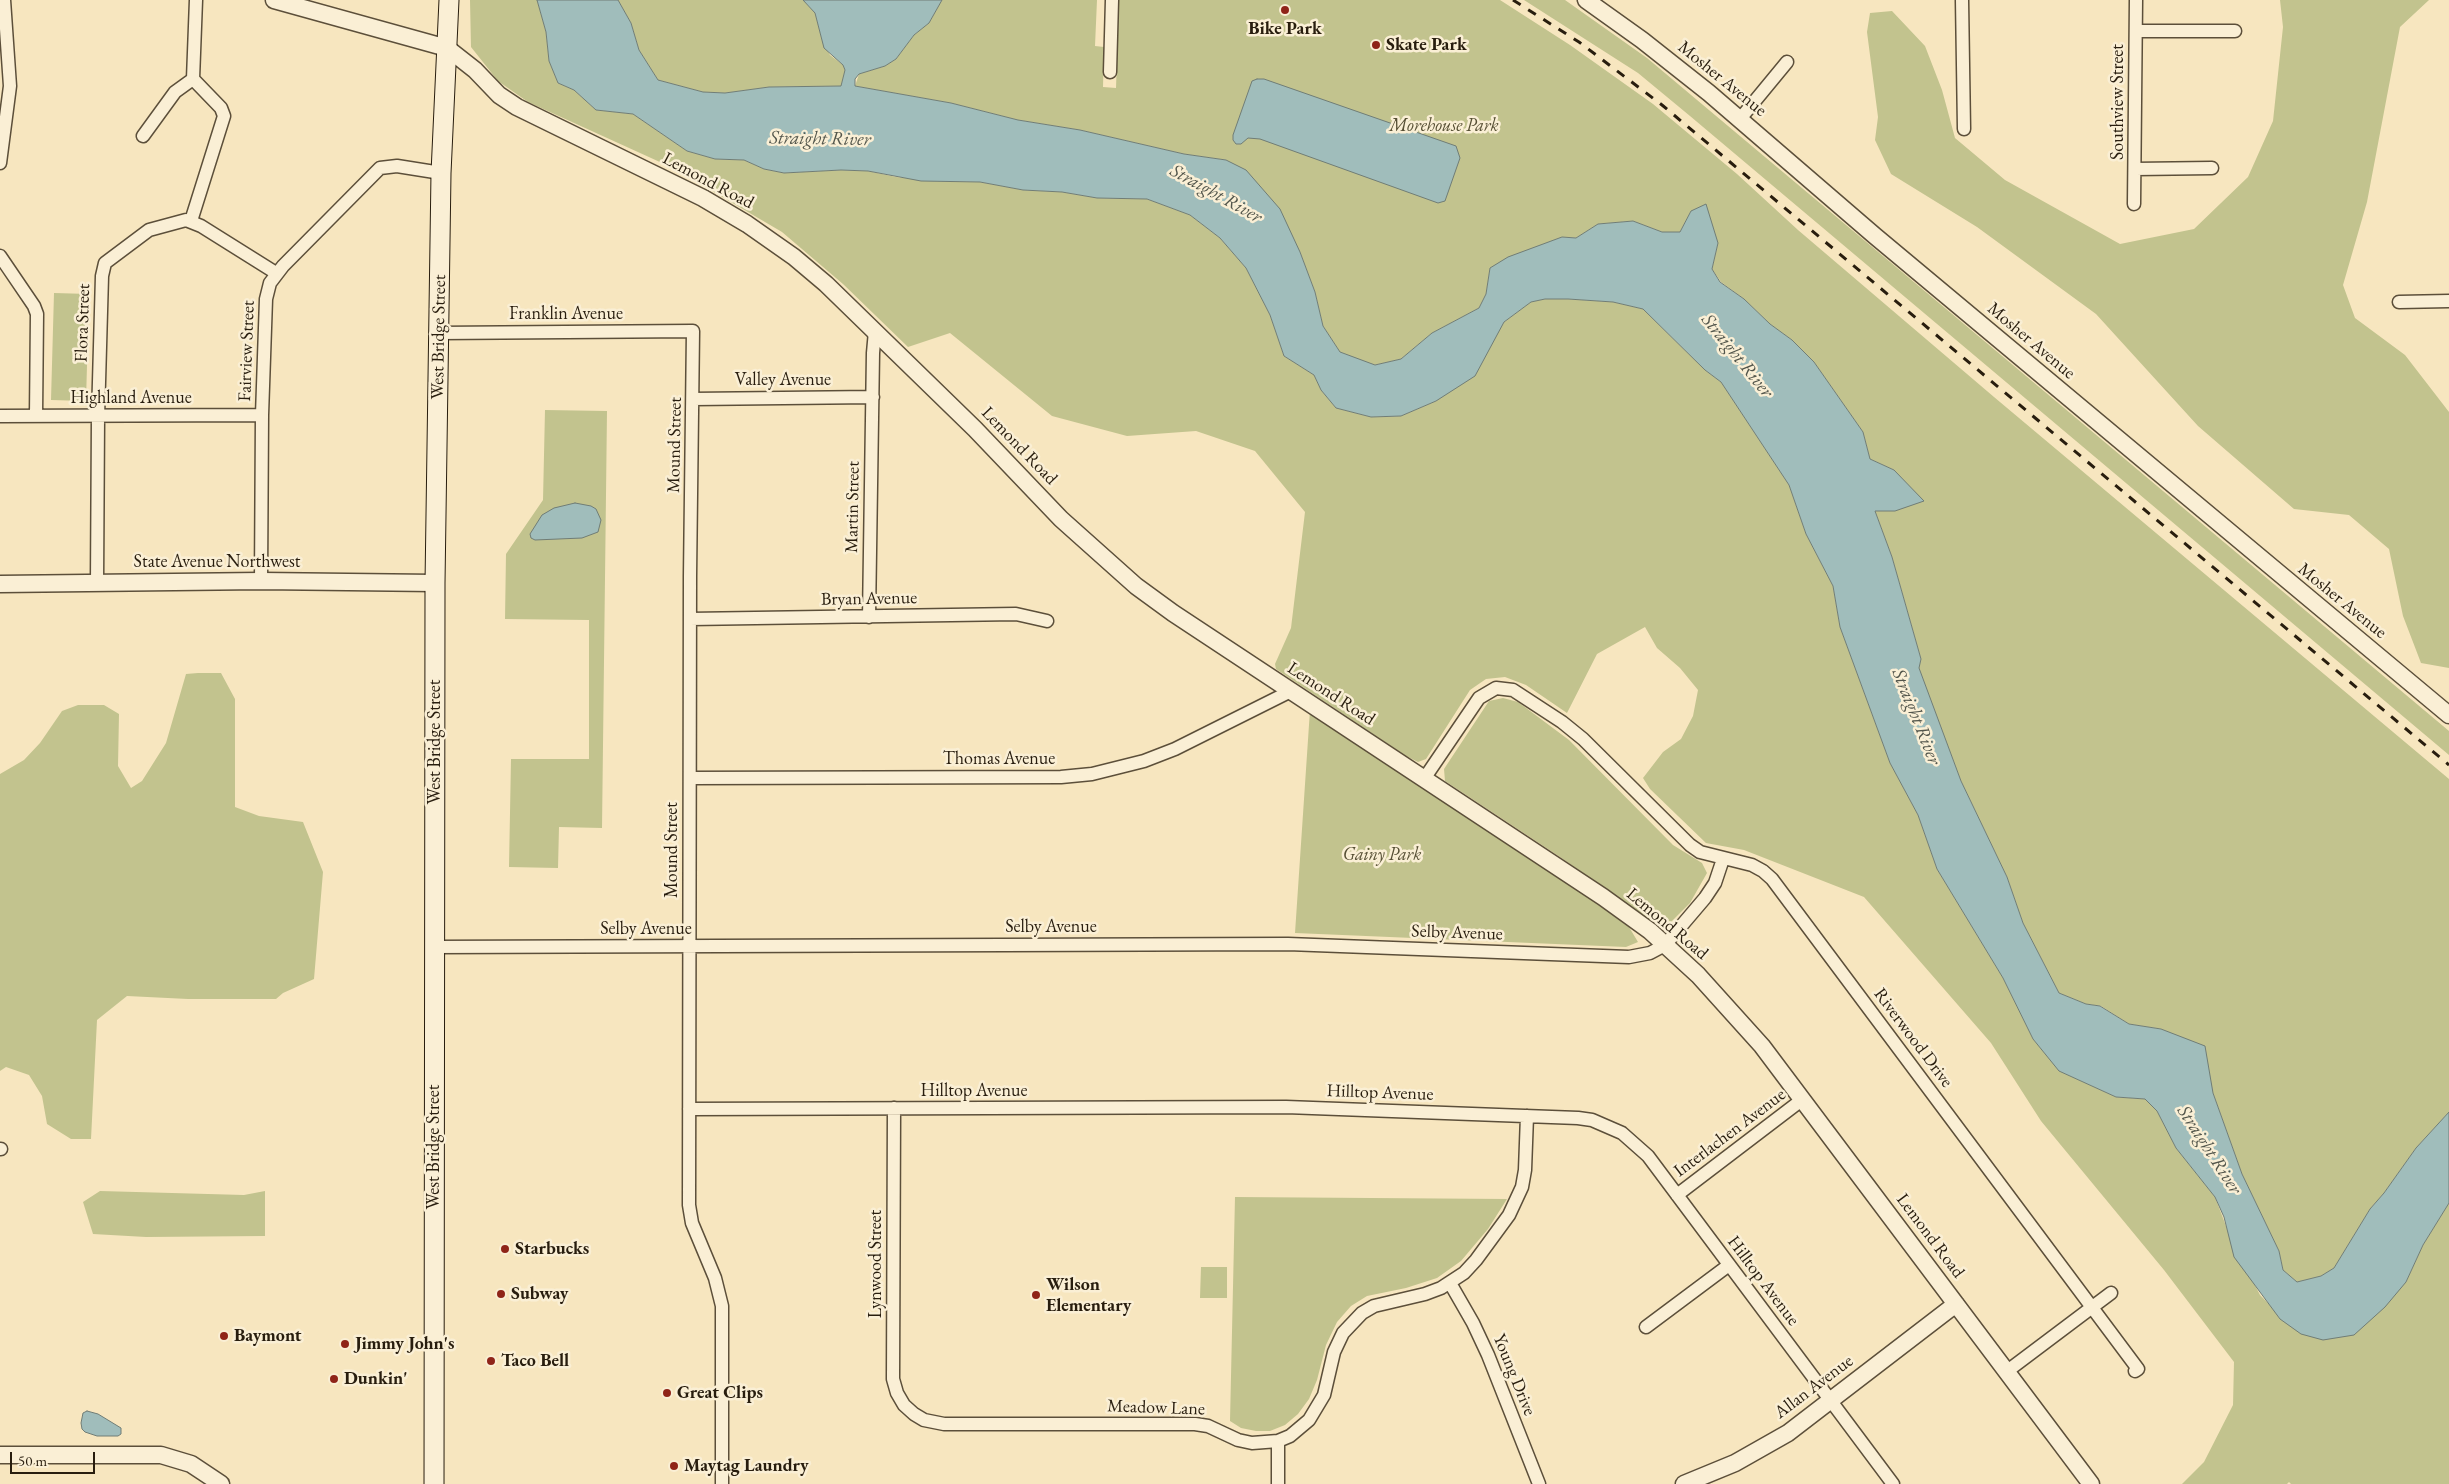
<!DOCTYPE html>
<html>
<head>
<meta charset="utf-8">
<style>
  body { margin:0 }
  #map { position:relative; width:2449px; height:1484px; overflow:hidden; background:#f7e6bf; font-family:"EB Garamond",serif }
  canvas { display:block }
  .scale { position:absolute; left:10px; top:1452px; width:85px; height:22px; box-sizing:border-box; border:2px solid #281d0e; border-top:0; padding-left:6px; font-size:15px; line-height:18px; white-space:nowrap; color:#281d0e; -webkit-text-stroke:4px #faefd5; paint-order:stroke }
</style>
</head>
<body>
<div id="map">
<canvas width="2449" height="1484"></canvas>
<div class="scale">50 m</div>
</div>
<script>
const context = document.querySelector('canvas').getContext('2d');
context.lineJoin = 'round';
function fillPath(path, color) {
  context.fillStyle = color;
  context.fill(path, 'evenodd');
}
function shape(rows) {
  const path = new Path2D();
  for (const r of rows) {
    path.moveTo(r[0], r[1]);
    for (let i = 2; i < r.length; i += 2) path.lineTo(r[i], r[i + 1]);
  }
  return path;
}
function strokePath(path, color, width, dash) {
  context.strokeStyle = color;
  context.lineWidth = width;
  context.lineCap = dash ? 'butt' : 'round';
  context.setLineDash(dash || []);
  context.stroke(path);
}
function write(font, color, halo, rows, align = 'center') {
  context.font = font + ' "EB Garamond",serif';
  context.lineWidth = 5;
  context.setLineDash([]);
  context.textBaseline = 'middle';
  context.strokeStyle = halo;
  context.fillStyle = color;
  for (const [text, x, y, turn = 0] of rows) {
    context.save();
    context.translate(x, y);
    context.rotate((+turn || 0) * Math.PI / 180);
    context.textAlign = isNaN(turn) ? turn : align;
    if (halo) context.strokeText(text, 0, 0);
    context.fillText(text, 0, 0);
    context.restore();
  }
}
fillPath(shape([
  [470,0,537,0,546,32,549,61,558,83,574,90,596,110,633,114,687,151,715,159,744,160,764,169,784,173,841,170,868,171,896,177,934,181,980,182,1023,190,1062,192,1097,198,1147,199,1190,215,1220,238,1246,268,1270,315,1284,356,1314,375,1321,390,1336,408,1371,417,1401,416,1436,401,1493,339,1504,322,1531,302,1545,299,1568,299,1613,302,1643,309,1705,370,1721,382,1789,485,1806,534,1833,586,1840,627,1890,763,1918,815,1937,869,2003,978,2033,1039,2060,1071,2116,1097,2145,1099,2157,1111,2176,1148,2215,1197,2229,1234,2260,1295,2273,1308,2280,1319,2406,1282,2423,1245,2449,1203,2449,1484,2291,1484,2289,1482,2287,1484,2182,1484,2204,1462,2233,1405,2234,1362,2164,1270,2041,1121,1991,1043,1864,897,1744,850,1706,843,1650,789,1643,778,1663,752,1681,739,1693,716,1698,690,1680,668,1657,648,1645,627,1597,654,1567,713,1526,685,1505,677,1486,679,1470,690,1426,759,1418,762,1406,756,1276,669,1275,664,1291,628,1305,512,1255,451,1196,431,1127,436,1052,416,950,333,908,347,843,284,782,232,673,168,528,102,498,81,471,47],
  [618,0,803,0,815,13,822,39,830,55,843,65,845,70,841,86,769,87,725,93,703,92,658,80,639,50,631,23],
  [942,0,1097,0,1095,46,1104,47,1103,87,1116,88,1119,0,1500,0,1570,45,1653,104,1737,174,1798,230,1994,397,2449,779,2449,1112,2416,1148,2384,1193,2370,1209,2334,1268,2321,1276,2297,1282,2283,1270,2279,1251,2242,1174,2213,1093,2161,1029,2129,1024,2101,1006,2086,1004,2059,993,2023,923,2007,877,1961,781,1918,668,1921,659,1892,557,1875,511,1895,511,1894,470,1870,459,1863,432,1814,362,1792,340,1770,324,1744,299,1721,282,1712,269,1718,243,1691,211,1680,232,1662,232,1633,221,1598,224,1576,238,1562,237,1490,268,1486,294,1479,308,1432,333,1401,359,1375,365,1362,362,1340,352,1323,326,1315,292,1300,252,1226,160,1184,154,1080,130,1018,120,951,103,855,86,859,74,885,66,896,59,914,35,929,23],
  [1524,0,1565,0,1647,58,2449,731,2449,755,1690,116,1638,73],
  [2280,0,2429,0,2400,27,2367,202,2343,285,2355,318,2405,355,2449,412,2449,668,2421,663,2403,616,2389,549,2349,515,2294,509,2198,426,2096,314,1977,227,1891,174,1875,140,1878,117,1867,32,1870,13,1892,11,1925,46,1942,90,1955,138,2005,180,2120,244,2194,229,2248,177,2273,121,2283,27],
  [54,293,89,294,86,401,51,400],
  [545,410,607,411,602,828,559,827,558,868,509,867,511,759,589,759,589,620,505,619,506,554,543,500],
  [198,673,221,673,235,699,235,807,259,816,303,822,323,872,314,979,283,993,276,999,188,999,127,996,97,1020,91,1139,71,1139,47,1124,42,1096,29,1075,6,1067,0,1071,0,774,24,760,40,743,62,711,78,705,104,705,119,714,118,766,131,788,142,781,166,743,186,674],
  [1503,698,1518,702,1569,740,1673,845,1702,863,1707,873,1690,903,1668,925,1655,923,1557,855,1445,781,1444,769,1489,701],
  [1310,710,1561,877,1629,927,1638,942,1626,947,1295,933],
  [100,1191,244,1195,265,1191,265,1236,146,1237,93,1234,83,1202],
  [1235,1197,1507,1199,1488,1229,1461,1261,1437,1278,1406,1288,1367,1296,1351,1306,1337,1322,1326,1345,1317,1380,1309,1399,1298,1414,1285,1425,1270,1431,1256,1431,1241,1428,1230,1421],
  [1201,1267,1227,1267,1227,1298,1200,1298]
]), '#c2c38e');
const water = shape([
  [537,0,618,0,631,23,639,50,658,80,703,92,725,93,769,87,841,86,845,70,843,65,824,48,815,13,803,0,942,0,929,23,914,35,896,59,885,66,859,74,855,79,855,86,951,103,1018,120,1080,130,1184,154,1226,160,1246,170,1280,209,1300,252,1315,292,1323,326,1340,352,1375,365,1401,359,1432,333,1479,308,1486,294,1490,268,1508,257,1562,237,1576,238,1598,224,1633,221,1662,232,1680,232,1691,211,1706,204,1718,243,1712,269,1720,282,1744,299,1770,324,1792,340,1814,362,1863,432,1870,459,1894,470,1924,501,1895,511,1875,511,1892,557,1921,659,1919,668,1961,781,2007,877,2023,923,2059,993,2086,1004,2100,1006,2129,1024,2161,1029,2205,1046,2213,1093,2242,1174,2279,1251,2283,1270,2297,1282,2321,1276,2334,1268,2370,1209,2384,1193,2416,1148,2449,1112,2449,1203,2423,1245,2406,1282,2385,1307,2354,1335,2323,1340,2301,1334,2280,1319,2234,1257,2224,1217,2215,1197,2176,1148,2157,1111,2145,1099,2116,1097,2059,1071,2033,1039,2003,978,1937,869,1918,815,1890,763,1840,627,1833,586,1806,534,1789,485,1721,382,1705,370,1643,309,1613,302,1568,299,1545,299,1531,302,1504,322,1475,376,1436,401,1401,416,1371,417,1336,408,1321,390,1314,375,1284,356,1270,315,1246,268,1220,238,1190,215,1147,199,1097,198,1062,192,1023,190,980,182,921,181,868,171,841,170,784,173,764,169,744,160,715,159,687,151,633,114,596,110,574,90,558,83,549,61,546,32,537,0],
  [1257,79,1264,79,1456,146,1460,158,1445,201,1438,203,1260,139,1248,138,1241,144,1236,144,1233,140,1233,135,1252,81,1257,79],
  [575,503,591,506,596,509,601,520,598,532,582,538,535,540,531,538,530,534,542,515,554,508,575,503],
  [87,1411,98,1414,121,1428,121,1434,118,1436,97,1436,85,1432,82,1429,81,1423,83,1413,87,1411]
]);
fillPath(water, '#a0bdbb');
strokePath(water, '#707d76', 1);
const minor = shape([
  [1962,0,1964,129],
  [2136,31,2235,31],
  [1110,72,1112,0],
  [1740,119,1787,62],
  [143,136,175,92,193,79],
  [0,163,10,86,4,0],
  [2135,169,2212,168],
  [2134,204,2136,0],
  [191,221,224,116,221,108,193,79,196,0],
  [0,256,34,306,37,314,36,415],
  [2399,302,2449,301],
  [439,333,693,331,690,576,689,1205,692,1223,715,1278,722,1306,722,1484],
  [693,399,873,397],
  [0,416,262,415],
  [261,581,262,415,266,299,270,283,283,266,380,168,397,166,441,173],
  [97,583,98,417,102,276,105,263,149,230,186,220,201,226,276,273],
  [869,617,873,353,875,331],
  [690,619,1016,614,1047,621],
  [690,778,1061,777,1092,774,1144,761,1175,749,1291,691],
  [1424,779,1479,698,1496,688,1513,690,1562,722,1583,739,1690,845,1700,852,1752,865,1763,871,1772,879,2138,1369,2135,1371],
  [434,947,1288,944,1629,957,1650,953,1665,945,1705,898,1715,883,1723,859],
  [894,1108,893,1379,897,1393,904,1405,914,1414,924,1420,944,1424,1195,1424,1208,1426,1238,1440,1252,1443,1278,1441,1290,1436,1309,1420,1324,1395,1334,1352,1343,1333,1362,1313,1374,1306,1425,1294,1441,1288,1464,1273,1476,1260,1509,1215,1522,1187,1525,1170,1527,1116],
  [689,1109,1286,1107,1578,1118,1592,1120,1622,1133,1648,1156,1893,1484],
  [0,1149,1,1149],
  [1677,1195,1803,1099],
  [1450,1283,1473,1323,1488,1355,1539,1484],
  [1646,1327,1729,1265],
  [2006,1372,2111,1293],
  [1278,1441,1278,1484]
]);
const tertiary = shape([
  [274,0,447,48,475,70,499,95,517,107,703,198,747,224,794,257,826,284,975,429,1061,519,1136,586,1173,613,1603,897,1650,931,1698,975,1762,1046,2091,1484],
  [1586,0,1642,40,1709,93,1875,236,2449,715],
  [0,584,261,581,435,583],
  [0,1455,161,1455,191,1464,221,1484],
  [1684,1484,1735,1463,1788,1433,1956,1304]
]);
const secondary = shape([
  [434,1484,435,583,441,173,449,0]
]);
strokePath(minor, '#5c4f3a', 15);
strokePath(tertiary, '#5c4f3a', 19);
strokePath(secondary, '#281d0e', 21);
strokePath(minor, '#faefd5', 12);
strokePath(tertiary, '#faefd5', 16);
strokePath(secondary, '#faefd5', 19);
strokePath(shape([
  [1513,0,1579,42,1662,105,2449,765]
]), '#281d0e', 3, [9, 9]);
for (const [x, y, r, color] of [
  [1285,10,5,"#8f2418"],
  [1376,45,5,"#8f2418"],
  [505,1249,5,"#8f2418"],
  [501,1294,5,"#8f2418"],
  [1036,1295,5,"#8f2418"],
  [224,1336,5,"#8f2418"],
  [345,1344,5,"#8f2418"],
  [491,1361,5,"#8f2418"],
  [334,1379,5,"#8f2418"],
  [667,1393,5,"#8f2418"],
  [674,1466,5,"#8f2418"]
]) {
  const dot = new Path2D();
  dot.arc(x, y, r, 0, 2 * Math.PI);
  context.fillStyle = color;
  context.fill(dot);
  strokePath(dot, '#faefd5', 2);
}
write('bold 18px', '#281d0e', '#faefd5', [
  ["Bike Park",1285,29,"center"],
  ["Skate Park",1386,45],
  ["Starbucks",515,1249],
  ["Wilson",1046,1285],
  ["Elementary",1046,1306],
  ["Subway",511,1294],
  ["Baymont",234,1336],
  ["Jimmy John's",355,1344],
  ["Taco Bell",501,1361],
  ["Dunkin'",344,1379],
  ["Great Clips",677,1393],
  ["Maytag Laundry",684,1466]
], 'left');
write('18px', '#281d0e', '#faefd5', [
  ["Mosher Avenue",1722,79,39],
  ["Southview Street",2118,102,-90],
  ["Lemond Road",708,181,28],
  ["Franklin Avenue",566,314],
  ["Flora Street",83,323,-88],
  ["West Bridge Street",439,337,-89],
  ["Mosher Avenue",2031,341,40],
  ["Fairview Street",247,351,-88],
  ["Valley Avenue",783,380],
  ["Highland Avenue",131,398],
  ["Mound Street",675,445,-89],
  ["Lemond Road",1019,446,46],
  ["Martin Street",853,507,-89],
  ["State Avenue Northwest",217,562],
  ["Bryan Avenue",869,599,-1],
  ["Mosher Avenue",2342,601,39],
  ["Lemond Road",1331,694,33],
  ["West Bridge Street",435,742,-90],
  ["Thomas Avenue",999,759],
  ["Mound Street",672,850,-90],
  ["Lemond Road",1667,924,40],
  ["Selby Avenue",1051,927],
  ["Selby Avenue",646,929],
  ["Selby Avenue",1457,933,2],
  ["Riverwood Drive",1913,1038,53],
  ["Hilltop Avenue",974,1091],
  ["Hilltop Avenue",1380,1093,2],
  ["Interlachen Avenue",1730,1133,-37],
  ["West Bridge Street",434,1147,-90],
  ["Lemond Road",1930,1236,53],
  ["Lynwood Street",876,1264,-90],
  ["Hilltop Avenue",1763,1281,53],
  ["Young Drive",1514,1375,68],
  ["Allan Avenue",1814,1387,-37],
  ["Meadow Lane",1156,1408,2]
]);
write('italic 18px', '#564f34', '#faefd5', [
  ["Morehouse Park",1444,126],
  ["Gainy Park",1382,855]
]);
write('italic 19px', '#52554b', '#faefd5', [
  ["Straight River",820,139,1],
  ["Straight River",1216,194,29],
  ["Straight River",1737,356,51],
  ["Straight River",1916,717,68],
  ["Straight River",2209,1150,57]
]);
</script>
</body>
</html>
